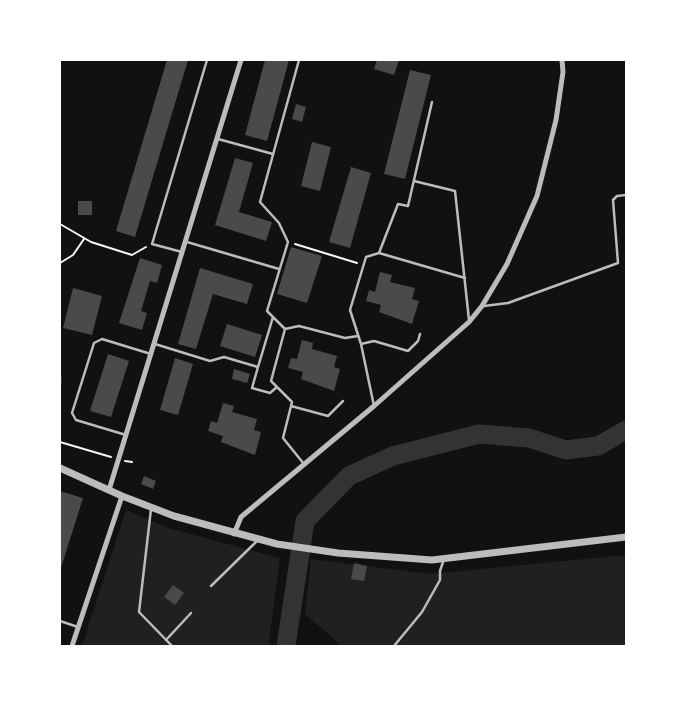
<!DOCTYPE html>
<html>
<head>
<meta charset="utf-8">
<style>
  body { margin:0 }
  #map { position:relative; width:686px; height:706px; overflow:hidden; background:#111; font-family:Bitter,serif }
  canvas { display:block }
  .frame { position:absolute; inset:0; border:61px solid #fff; pointer-events:none }
</style>
</head>
<body>
<div id="map">
<canvas width="686" height="706"></canvas>
<div class="frame"></div>
</div>
<script>
const context = document.querySelector('canvas').getContext('2d');
context.lineJoin = 'round';
function fillPath(path, color) {
  context.fillStyle = color;
  context.fill(path, 'evenodd');
}
function shape(rows) {
  const path = new Path2D();
  for (const r of rows) {
    path.moveTo(r[0], r[1]);
    for (let i = 2; i < r.length; i += 2) path.lineTo(r[i], r[i + 1]);
  }
  return path;
}
function strokePath(path, color, width, dash) {
  context.strokeStyle = color;
  context.lineWidth = width;
  context.lineCap = dash ? 'butt' : 'round';
  context.setLineDash(dash || []);
  context.stroke(path);
}
fillPath(shape([
  [126,510,168,528,280,558,269,641,271,646,82,646],
  [626,555,626,646,342,646,305,614,311,559,431,574]
]), '#202020');
strokePath(shape([
  [286,646,305,521,349,476,393,456,479,434,529,438,566,450,598,446,626,430]
]), '#333', 19);
fillPath(shape([
  [167,60,188,60,135,237,116,231],
  [265,60,289,60,267,141,245,135],
  [377,60,399,60,394,75,374,69],
  [410,70,431,75,405,179,384,174],
  [296,104,306,107,302,122,292,119],
  [312,142,331,147,320,191,301,186],
  [235,158,253,163,239,212,272,222,266,241,215,225],
  [351,167,371,173,350,248,329,242],
  [78,201,92,201,92,215,78,215],
  [291,247,322,256,307,303,277,294],
  [140,258,162,265,157,283,150,281,141,311,147,313,142,330,119,323],
  [200,268,253,284,247,304,213,294,196,349,178,344],
  [380,272,392,275,390,282,415,288,412,299,419,301,412,324,379,312,381,305,366,301,369,290,375,292],
  [73,288,102,296,92,335,63,328],
  [227,324,262,335,255,357,220,346],
  [302,340,313,343,312,349,337,356,334,367,340,369,334,391,301,379,303,372,288,368,291,358,297,359],
  [108,354,129,361,111,417,90,411],
  [175,358,193,364,178,415,160,410],
  [234,369,250,374,247,383,232,379],
  [223,403,234,406,232,412,257,419,254,430,261,432,255,455,221,442,223,436,208,431,211,421,217,423],
  [144,476,156,481,153,489,141,484],
  [60,491,83,498,60,571],
  [354,563,367,566,364,581,351,579],
  [173,585,184,593,175,605,164,597]
]), '#4a4a4a');
strokePath(shape([
  [60,224,91,242,132,255,146,247],
  [295,244,357,263],
  [60,263,73,255,84,239],
  [60,442,111,457],
  [125,461,132,462]
]), '#f5f5f5', 2);
strokePath(shape([
  [299,60,260,202,279,223,288,242,267,311,285,329,271,381,292,402,283,438,304,464],
  [218,139,273,154],
  [414,181,455,191,469,320],
  [187,242,279,269],
  [182,252,152,244,207,60],
  [379,253,465,278],
  [484,306,508,303,618,263,613,200,617,196,626,195],
  [285,329,299,326,345,338,358,336],
  [155,344,210,361,224,357,258,367,252,388,270,393,277,387],
  [361,344,374,341,408,351,418,341,420,334],
  [258,367,273,317],
  [60,377,60,383],
  [291,406,328,416,343,401],
  [374,406,361,344,350,310,366,257,379,253,398,204,408,206,432,102],
  [126,435,76,420,72,413,94,343,102,339,151,354],
  [151,509,139,612,172,646],
  [211,586,257,541],
  [60,621,78,627],
  [166,640,191,613],
  [394,646,422,612,440,580,440,571,444,559]
]), '#bcbcbc', 2.5);
strokePath(shape([
  [109,490,241,60],
  [234,534,241,517,374,406,469,322,482,306,507,264,537,196,556,120,563,72,562,60],
  [72,646,122,496]
]), '#bcbcbc', 5);
strokePath(shape([
  [60,468,122,496,174,516,277,544,338,553,432,560,626,537]
]), '#bcbcbc', 7);
</script>
</body>
</html>
